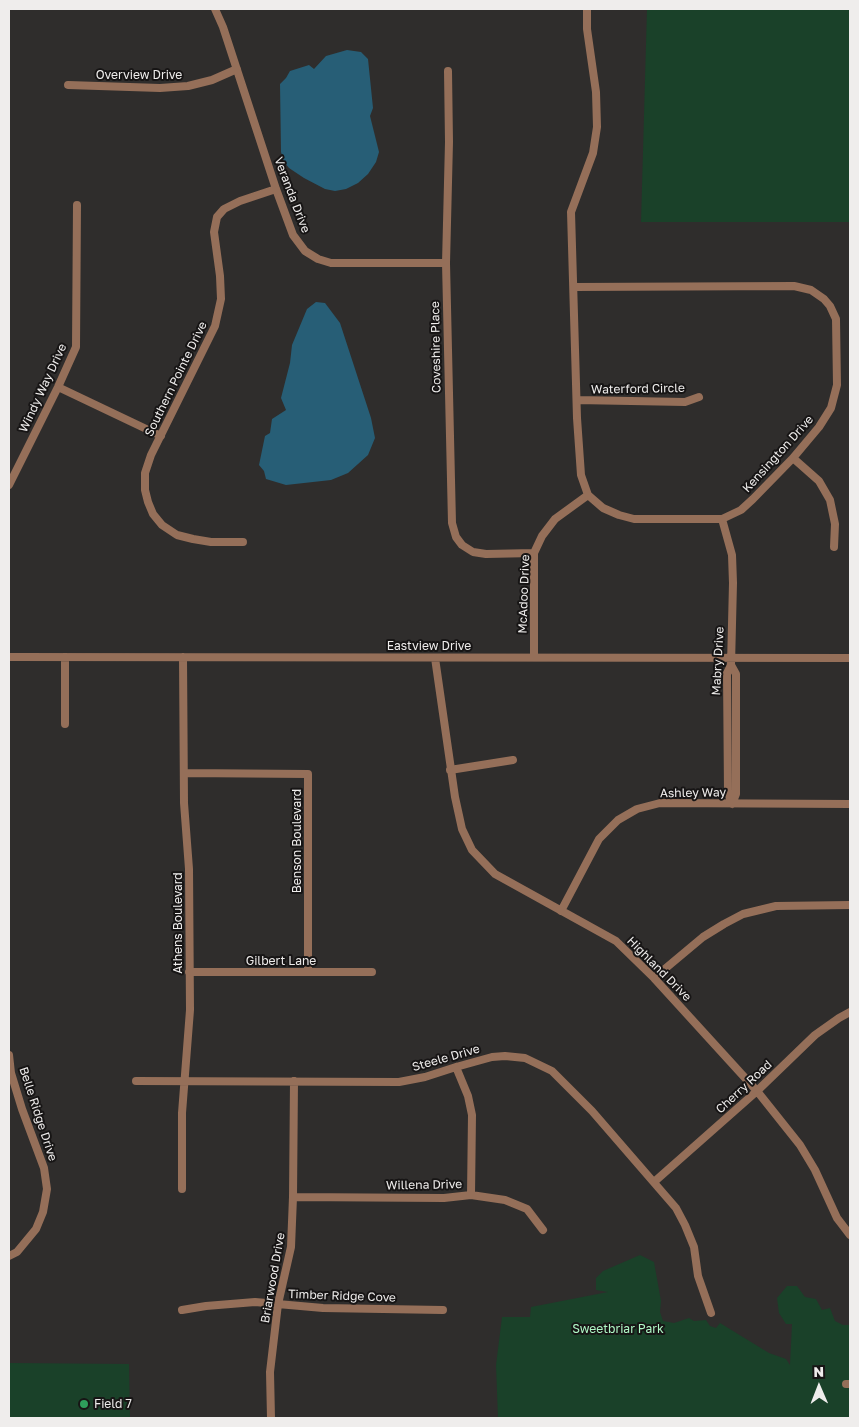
<!DOCTYPE html>
<html>
<head>
<meta charset="utf-8">
<style>
  body { margin:0 }
  #map { position:relative; width:859px; height:1427px; overflow:hidden; background:#2f2d2c; font-family:"Golos Text",sans-serif }
  canvas { display:block }
  .frame { position:absolute; inset:0; border:10px solid #efedec; pointer-events:none }
  .north { position:absolute; left:794px; top:1362px; width:50px; height:50px; -webkit-text-stroke:4px #171515; paint-order:stroke; rotate:359deg; font-size:14px; font-weight:700; line-height:20px; text-align:center; color:#efedec }
  .north::after { content:''; display:block; margin:auto; width:18px; height:22px; background:#efedec; clip-path:polygon(50% 0,100% 100%,50% 72%,0 100%) }
</style>
</head>
<body>
<div id="map">
<canvas width="859" height="1427"></canvas>
<div class="frame"></div>
<div class="north">N</div>
</div>
<script>
const context = document.querySelector('canvas').getContext('2d');
context.lineJoin = 'round';
function fillPath(path, color) {
  context.fillStyle = color;
  context.fill(path, 'evenodd');
}
function shape(rows) {
  const path = new Path2D();
  for (const r of rows) {
    path.moveTo(r[0], r[1]);
    for (let i = 2; i < r.length; i += 2) path.lineTo(r[i], r[i + 1]);
  }
  return path;
}
function strokePath(path, color, width, dash) {
  context.strokeStyle = color;
  context.lineWidth = width;
  context.lineCap = dash ? 'butt' : 'round';
  context.setLineDash(dash || []);
  context.stroke(path);
}
function write(font, color, halo, rows, align = 'center') {
  context.font = font + ' "Golos Text",sans-serif';
  context.lineWidth = 4;
  context.setLineDash([]);
  context.textBaseline = 'middle';
  context.strokeStyle = halo;
  context.fillStyle = color;
  for (const [text, x, y, turn = 0] of rows) {
    context.save();
    context.translate(x, y);
    context.rotate((+turn || 0) * Math.PI / 180);
    context.textAlign = isNaN(turn) ? turn : align;
    if (halo) context.strokeText(text, 0, 0);
    context.fillText(text, 0, 0);
    context.restore();
  }
}
fillPath(shape([
  [647,9,850,9,850,222,641,222],
  [640,1255,654,1262,661,1301,660,1312,663,1321,674,1323,689,1318,694,1321,706,1320,710,1326,716,1328,720,1323,769,1353,786,1359,790,1365,792,1324,786,1324,779,1313,777,1298,787,1286,797,1286,805,1297,816,1299,822,1310,830,1308,835,1321,843,1325,850,1325,850,1418,498,1418,496,1365,502,1317,530,1317,531,1307,608,1292,596,1290,596,1278,603,1271],
  [9,1363,129,1364,130,1418,9,1418]
]), '#1a4129');
fillPath(shape([
  [347,50,361,52,368,59,373,108,370,116,379,152,376,162,368,174,358,183,346,189,335,191,325,189,304,178,289,168,284,162,281,152,280,84,286,78,290,71,309,65,314,69,326,56],
  [316,302,325,303,340,323,371,418,375,438,368,455,348,473,331,480,286,485,266,479,264,471,259,465,265,436,270,433,272,419,286,410,281,398,290,363,292,345,307,309]
]), '#275e76');
strokePath(shape([
  [215,9,223,27,276,189,293,235,305,251,318,259,331,263,446,263],
  [448,71,449,142,446,263,452,523,456,537,462,545,473,552,486,554,534,553],
  [68,85,160,88,188,86,212,80,237,69],
  [574,287,794,286,811,290,824,299,830,306,836,319,837,385,831,408,819,427,793,458,753,499,741,510,722,519,634,519,619,515,603,508,588,495,581,475,577,418,571,212,593,153,597,127,596,92,587,29,587,9],
  [58,387,161,436],
  [577,400,685,402,699,397],
  [793,458,819,481,830,500,835,524,834,547],
  [9,485,58,387,76,347,77,205],
  [722,519,732,555,733,583,731,665,727,673,728,793,732,804],
  [243,542,211,542,193,539,177,535,162,525,153,514,148,502,145,490,145,473,151,455,215,326,221,299,220,276,214,232,217,217,224,209,240,201,276,189],
  [9,657,850,658],
  [534,657,534,553,542,536,555,519,588,495],
  [435,658,455,797,462,829,472,850,495,874,616,941,654,978,757,1091,800,1145,815,1170,837,1218,850,1235],
  [731,665,736,674,736,794,732,804],
  [65,724,65,657],
  [450,770,513,760],
  [185,773,308,774,308,972],
  [561,911,599,839,618,820,637,809,660,803,850,804],
  [189,972,372,972],
  [654,978,703,937,724,924,743,914,776,906,850,905],
  [9,1055,11,1073,22,1109,44,1168,47,1189,43,1212,36,1229,17,1252,9,1256],
  [456,1067,468,1096,472,1115,471,1195],
  [136,1081,399,1082,425,1077,456,1067,492,1057,505,1056,525,1058,552,1071,592,1111,676,1208,685,1225,694,1247,698,1276,711,1313],
  [654,1182,757,1091,815,1035,839,1018,850,1012],
  [182,1189,182,1113,190,1010,189,869,184,803,183,657],
  [293,1197,444,1198,471,1195,505,1200,527,1209,543,1230],
  [182,1310,206,1306,255,1302,323,1308,443,1310],
  [846,1384,850,1384],
  [271,1418,270,1372,278,1304,291,1247,293,1197,294,1081]
]), '#956f59', 8);
for (const [x, y, r, color] of [
  [84,1404,5,"#2e9e5b"]
]) {
  const dot = new Path2D();
  dot.arc(x, y, r, 0, 2 * Math.PI);
  context.fillStyle = color;
  context.fill(dot);
  strokePath(dot, '#171515', 2);
}
write('12px', '#efedec', '#171515', [
  ["Overview Drive",139,75],
  ["Veranda Drive",292,195,69],
  ["Coveshire Place",436,347,-91],
  ["Southern Pointe Drive",176,379,-64],
  ["Windy Way Drive",43,388,-65],
  ["Waterford Circle",638,389,-1],
  ["Kensington Drive",778,454,-48],
  ["McAdoo Drive",524,594,-88],
  ["Eastview Drive",429,646],
  ["Mabry Drive",718,661,-87],
  ["Ashley Way",693,793,-1],
  ["Benson Boulevard",297,841,-90],
  ["Athens Boulevard",178,923,-90],
  ["Gilbert Lane",281,961],
  ["Highland Drive",659,969,45],
  ["Steele Drive",446,1058,-16],
  ["Cherry Road",744,1087,-43],
  ["Belle Ridge Drive",38,1114,72],
  ["Willena Drive",424,1185,-1],
  ["Briarwood Drive",273,1278,-80],
  ["Timber Ridge Cove",342,1296,2]
]);
write('12px', '#aff8c6', '#171515', [
  ["Sweetbriar Park",618,1329]
]);
write('12px', '#efedec', '#171515', [
  ["Field 7",94,1404]
], 'left');
</script>
</body>
</html>
